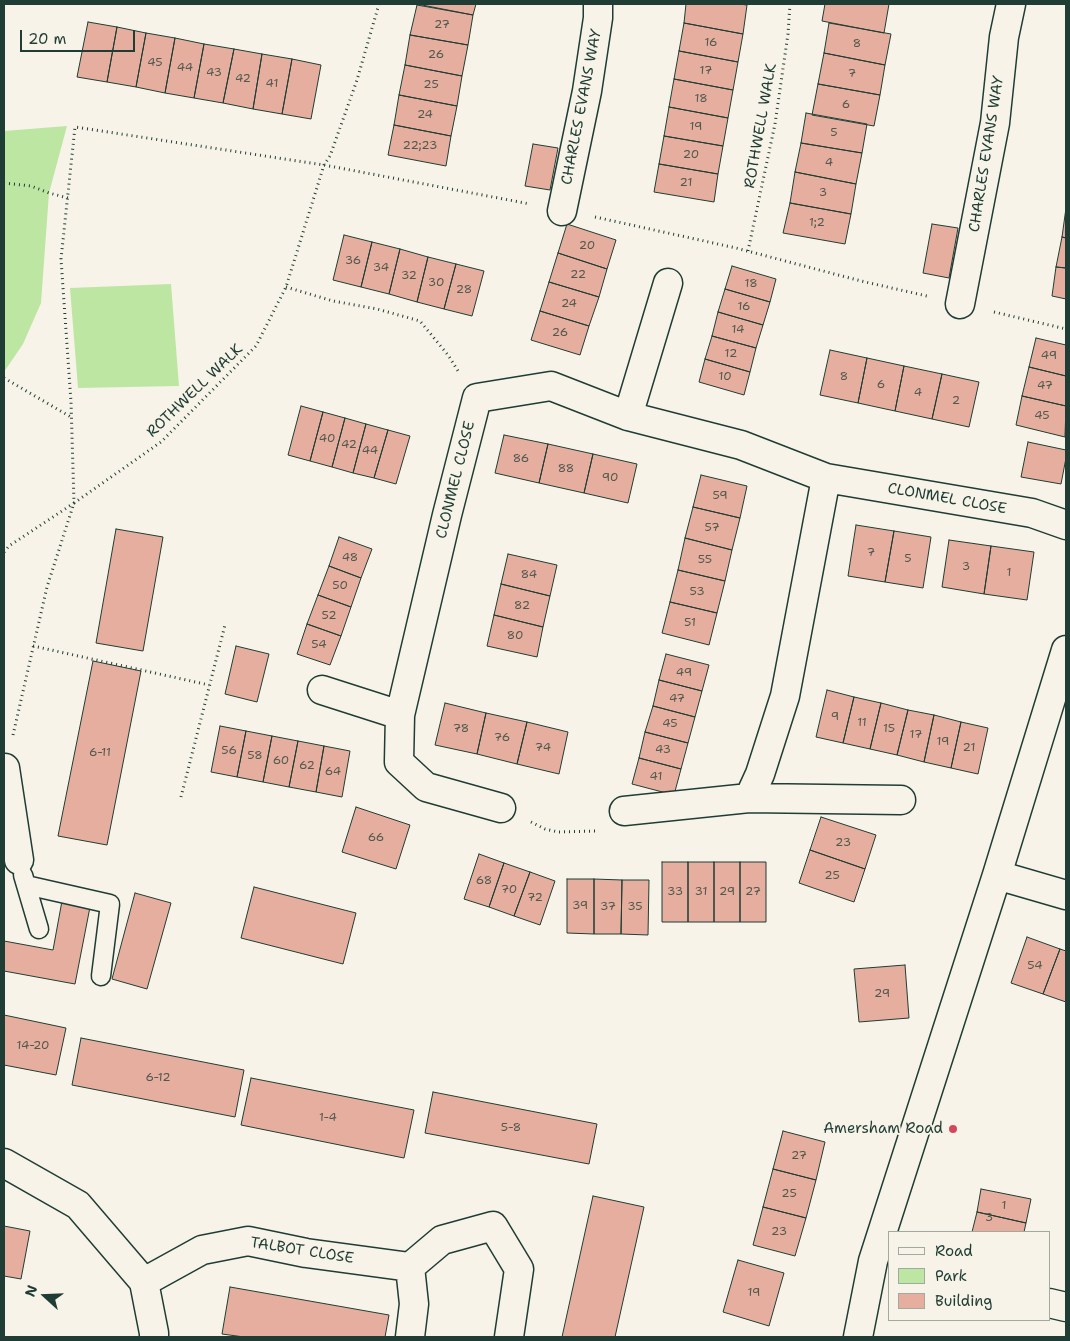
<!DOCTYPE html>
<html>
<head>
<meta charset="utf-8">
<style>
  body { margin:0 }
  #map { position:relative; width:1070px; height:1341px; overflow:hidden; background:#f7f3e8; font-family:"Shantell Sans",sans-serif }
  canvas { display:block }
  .frame { position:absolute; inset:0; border:5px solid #1f3d34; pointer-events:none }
  .legend { position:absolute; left:888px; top:1231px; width:162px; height:90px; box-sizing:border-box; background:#f7f3e8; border:1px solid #a1aaa0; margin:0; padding:6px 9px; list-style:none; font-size:15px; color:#1f3d34 }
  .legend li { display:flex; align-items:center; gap:10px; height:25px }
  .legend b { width:25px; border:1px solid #a1aaa0 }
  .north { position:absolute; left:20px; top:1271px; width:50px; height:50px; -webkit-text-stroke:4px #f7f3e8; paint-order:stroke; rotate:290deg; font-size:14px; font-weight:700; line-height:20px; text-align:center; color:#1f3d34 }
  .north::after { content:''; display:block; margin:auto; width:18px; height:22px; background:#1f3d34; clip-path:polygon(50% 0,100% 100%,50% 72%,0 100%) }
  .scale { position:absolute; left:20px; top:30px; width:115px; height:22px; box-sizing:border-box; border:2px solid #1f3d34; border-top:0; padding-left:6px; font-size:15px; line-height:18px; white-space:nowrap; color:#1f3d34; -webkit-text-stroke:4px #f7f3e8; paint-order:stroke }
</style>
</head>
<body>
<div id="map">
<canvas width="1070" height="1341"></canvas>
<div class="frame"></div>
<ul class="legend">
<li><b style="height:6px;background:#f7f3e8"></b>Road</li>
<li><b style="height:14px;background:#bde6a3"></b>Park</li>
<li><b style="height:14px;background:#e6ae9e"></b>Building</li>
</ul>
<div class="north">N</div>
<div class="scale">20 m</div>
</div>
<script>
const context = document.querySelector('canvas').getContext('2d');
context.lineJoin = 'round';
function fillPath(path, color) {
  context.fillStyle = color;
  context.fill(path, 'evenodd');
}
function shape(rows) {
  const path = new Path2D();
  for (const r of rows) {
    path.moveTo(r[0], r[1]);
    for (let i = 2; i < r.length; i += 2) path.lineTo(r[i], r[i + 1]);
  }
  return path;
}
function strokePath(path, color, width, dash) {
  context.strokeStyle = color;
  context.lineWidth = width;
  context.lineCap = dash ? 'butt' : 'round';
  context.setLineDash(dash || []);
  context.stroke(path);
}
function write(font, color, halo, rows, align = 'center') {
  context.font = font + ' "Shantell Sans",sans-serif';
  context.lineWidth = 4;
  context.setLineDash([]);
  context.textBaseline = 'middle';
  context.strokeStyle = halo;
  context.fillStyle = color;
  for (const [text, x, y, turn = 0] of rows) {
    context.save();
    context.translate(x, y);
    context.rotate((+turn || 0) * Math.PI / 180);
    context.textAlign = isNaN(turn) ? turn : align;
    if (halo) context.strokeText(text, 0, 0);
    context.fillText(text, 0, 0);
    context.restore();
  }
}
fillPath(shape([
  [67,126,49,193,41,303,23,344,4,372,4,131],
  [171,284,179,386,78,388,70,288]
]), '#bde6a3');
const building = shape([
  [417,4,476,4,473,15,417,4],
  [686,4,739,4,747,5,743,34,684,23,686,4],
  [825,4,889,4,884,33,822,21,825,4],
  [417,5,473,15,468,45,410,35,417,5],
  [88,22,117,27,107,82,77,77,88,22],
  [684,23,743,34,738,62,679,51,684,23],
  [829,23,891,34,885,65,824,53,829,23],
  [117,27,146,33,136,87,107,82,117,27],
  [146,33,175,38,165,93,136,87,146,33],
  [410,35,468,45,462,76,405,65,410,35],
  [175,38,204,44,194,98,165,93,175,38],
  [204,44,234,49,223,103,194,98,204,44],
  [234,49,262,54,253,109,223,103,234,49],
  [679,51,738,62,733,90,674,79,679,51],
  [824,53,885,65,880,95,818,84,824,53],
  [262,54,292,59,282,114,253,109,262,54],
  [292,59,321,65,311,119,282,114,292,59],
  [405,65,462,76,457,106,399,95,405,65],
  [674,79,733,90,728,118,669,107,674,79],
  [818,84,880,95,874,126,812,115,818,84],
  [399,95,457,106,451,136,394,125,399,95],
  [669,107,728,118,723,146,664,136,669,107],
  [806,113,867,124,862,153,801,143,806,113],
  [394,125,451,136,446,166,388,155,394,125],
  [664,136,723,146,718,174,659,164,664,136],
  [801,143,862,153,856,184,795,172,801,143],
  [533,144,558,148,550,190,525,186,533,144],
  [659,164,718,174,714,202,654,192,659,164],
  [795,172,856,184,851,214,790,203,795,172],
  [790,203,851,214,845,244,783,233,790,203],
  [1066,208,1066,238,1062,237,1066,208],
  [567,224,616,240,607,269,558,253,567,224],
  [932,224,958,228,949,278,923,273,932,224],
  [344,235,372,242,361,287,333,280,344,235],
  [1062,237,1066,238,1066,268,1056,267,1062,237],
  [372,242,400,249,389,294,361,287,372,242],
  [400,249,428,257,417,302,389,294,400,249],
  [558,253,607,269,599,297,549,282,558,253],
  [428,257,456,264,444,309,417,302,428,257],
  [456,264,484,271,472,316,444,309,456,264],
  [732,266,776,279,770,302,725,289,732,266],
  [1056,267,1066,268,1066,299,1052,296,1056,267],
  [549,282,599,297,589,326,540,311,549,282],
  [725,289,770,302,763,325,718,312,725,289],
  [540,311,589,326,580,355,531,340,540,311],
  [718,312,763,325,756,348,712,336,718,312],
  [712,336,756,348,750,372,705,359,712,336],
  [1036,338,1066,345,1066,376,1029,367,1036,338],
  [830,350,867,358,858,403,820,395,830,350],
  [867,358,904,366,895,411,858,403,867,358],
  [705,359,750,372,744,395,699,382,705,359],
  [904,366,942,374,932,419,895,411,904,366],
  [1029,367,1066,376,1066,406,1022,396,1029,367],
  [942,374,979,382,969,427,932,419,942,374],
  [1022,396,1066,406,1065,437,1016,425,1022,396],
  [301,406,323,412,310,461,288,455,301,406],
  [323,412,345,418,332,467,310,461,323,412],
  [345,418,366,424,353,473,332,467,345,418],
  [366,424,388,430,374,478,353,473,366,424],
  [388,430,410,436,396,484,374,478,388,430],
  [504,435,548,444,539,483,495,473,504,435],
  [1028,442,1066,450,1066,458,1061,484,1021,477,1028,442],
  [548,444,593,454,584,493,539,483,548,444],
  [593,454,637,464,628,503,584,493,593,454],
  [701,475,747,486,740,518,693,507,701,475],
  [693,507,740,518,732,550,685,538,693,507],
  [856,525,894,531,885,582,848,576,856,525],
  [116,529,163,537,143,651,96,643,116,529],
  [894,531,931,537,923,588,885,582,894,531],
  [339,537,372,549,361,578,329,566,339,537],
  [685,538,732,550,725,581,678,570,685,538],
  [949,540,991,546,984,594,942,587,949,540],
  [991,546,1034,552,1027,600,984,594,991,546],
  [508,554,557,565,550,596,501,584,508,554],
  [329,566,361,578,351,607,318,595,329,566],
  [678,570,725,581,717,613,670,602,678,570],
  [501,584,550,596,543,627,494,615,501,584],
  [318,595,351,607,341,636,307,624,318,595],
  [670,602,717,613,709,645,662,633,670,602],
  [494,615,543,627,537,657,487,646,494,615],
  [307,624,341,636,330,665,297,654,307,624],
  [236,646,269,654,257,702,225,694,236,646],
  [666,654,709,665,702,691,659,680,666,654],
  [93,661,141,671,107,845,58,836,93,661],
  [659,680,702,691,695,717,653,706,659,680],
  [827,690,854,697,843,743,816,737,827,690],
  [854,697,881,703,870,749,843,743,854,697],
  [445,703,486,713,477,754,435,745,445,703],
  [881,703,908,710,897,755,870,749,881,703],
  [653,706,695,717,688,743,645,732,653,706],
  [908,710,934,715,924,762,897,755,908,710],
  [486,713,527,722,517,764,477,754,486,713],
  [934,715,961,722,951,768,924,762,934,715],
  [527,722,568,732,559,774,517,764,527,722],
  [961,722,988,728,978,774,951,768,961,722],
  [220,726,246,731,237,777,211,772,220,726],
  [246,731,272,736,263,782,237,777,246,731],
  [645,732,688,743,681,769,639,758,645,732],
  [272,736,298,741,289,787,263,782,272,736],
  [298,741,324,746,316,792,289,787,298,741],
  [324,746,350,751,342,797,316,792,324,746],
  [639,758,681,769,674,795,632,784,639,758],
  [356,807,410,825,396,869,342,852,356,807],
  [821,817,876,835,865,869,810,850,821,817],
  [810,850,865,869,854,902,799,883,810,850],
  [479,854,504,863,489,907,464,899,479,854],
  [662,862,688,862,688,922,662,922,662,862],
  [688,862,714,862,714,922,688,922,688,862],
  [714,862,740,862,740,922,714,922,714,862],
  [740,862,766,862,766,922,740,922,740,862],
  [504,863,530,872,514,916,489,907,504,863],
  [530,872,555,881,540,925,514,916,530,872],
  [567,879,594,879,594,934,567,933,567,879],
  [594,879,622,880,621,934,594,934,594,879],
  [622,880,649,880,648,935,621,934,622,880],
  [254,887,356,913,343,964,241,938,254,887],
  [135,893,171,903,147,989,112,979,135,893],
  [62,901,90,907,75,984,4,971,4,941,53,950,62,901],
  [1027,937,1060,949,1043,994,1011,983,1027,937],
  [1060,949,1066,951,1066,1002,1043,994,1060,949],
  [905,965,909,1018,859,1022,854,969,905,965],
  [4,1015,66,1028,56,1075,4,1065,4,1015],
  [81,1038,244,1070,235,1117,72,1085,81,1038],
  [251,1078,414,1110,404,1158,241,1125,251,1078],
  [433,1092,597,1124,589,1164,425,1133,433,1092],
  [783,1131,825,1142,816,1180,773,1169,783,1131],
  [773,1169,816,1180,806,1218,763,1207,773,1169],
  [981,1189,1031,1199,1026,1223,977,1212,981,1189],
  [593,1196,644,1207,615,1337,562,1337,593,1196],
  [763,1207,806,1218,795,1256,753,1245,763,1207],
  [977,1212,1026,1223,1024,1232,972,1232,977,1212],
  [4,1226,30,1231,21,1279,4,1276,4,1226],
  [738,1260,784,1273,769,1326,723,1312,738,1260],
  [230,1287,389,1315,385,1337,244,1337,222,1334,230,1287]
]);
fillPath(building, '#e6ae9e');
strokePath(building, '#1f3d34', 1);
const service = shape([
  [23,875,39,929],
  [26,885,110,904,101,976]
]);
const minor = shape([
  [562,211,587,91,598,18,598,4],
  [960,304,995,123,1004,37,1011,4],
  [628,416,668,283],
  [322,690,400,715,447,515,477,398,551,386,628,416,741,445,826,478,1032,513,1066,525],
  [400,715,399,762,426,787,501,808],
  [4,768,5,768,19,860],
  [749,798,901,800],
  [624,811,749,798,760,774,785,696,826,478],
  [997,875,1066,895],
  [4,1163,78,1205,144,1282,154,1333,154,1337],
  [410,1267,414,1304,410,1337],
  [144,1282,202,1250,248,1241,306,1253,410,1267,442,1240,493,1226,519,1269,509,1337],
  [1049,1303,1066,1307],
  [858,1337,873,1261,997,875,1066,650]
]);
strokePath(service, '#1f3d34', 21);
strokePath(minor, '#1f3d34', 31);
strokePath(shape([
  [4,183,31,186,49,193,68,198],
  [595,217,736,248,861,281,927,296],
  [748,251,775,124,788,34,790,4],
  [286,287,333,301,377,309,420,321,448,355,458,371],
  [994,312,1066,329],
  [4,378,71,417],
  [4,552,9,546,74,503,71,402,61,259,75,127,324,165,530,204],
  [33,646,209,685],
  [13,735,47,587,74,503,161,442,256,346,286,287,324,165,330,156,357,80,379,4],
  [181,797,225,625],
  [531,822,545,829,558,832,598,831]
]), '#1f3d34', 3, [1, 4]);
strokePath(service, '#f7f3e8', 18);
strokePath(minor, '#f7f3e8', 28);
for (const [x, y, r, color] of [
  [953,1129,5,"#d1495b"]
]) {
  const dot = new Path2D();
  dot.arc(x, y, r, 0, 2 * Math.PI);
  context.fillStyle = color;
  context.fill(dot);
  strokePath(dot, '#f7f3e8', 2);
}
write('12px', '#51594e', null, [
  ["27",442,25],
  ["16",711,43],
  ["8",857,44],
  ["26",436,55],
  ["45",155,63],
  ["44",185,68],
  ["17",706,71],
  ["43",214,73],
  ["7",852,74],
  ["42",243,79],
  ["41",272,84],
  ["25",431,85],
  ["18",701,99],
  ["6",846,105],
  ["24",425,115],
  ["19",696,127],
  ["5",834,133],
  ["22;23",420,146],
  ["20",691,155],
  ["4",829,163],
  ["21",686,183],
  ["3",823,193],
  ["1;2",817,223],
  ["20",587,246],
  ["36",353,261],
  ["34",381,268],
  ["22",578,275],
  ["32",409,276],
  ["30",436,283],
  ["18",751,284],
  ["28",464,290],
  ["24",569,304],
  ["16",744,307],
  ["14",738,330],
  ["26",560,333],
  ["12",731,354],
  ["49",1049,356],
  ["10",725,377],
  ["8",844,377],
  ["6",881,385],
  ["47",1045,386],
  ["4",918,393],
  ["2",956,401],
  ["45",1042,416],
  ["40",327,439],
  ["42",349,445],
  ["44",370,451],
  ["86",521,459],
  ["88",566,469],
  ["90",610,478],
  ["59",720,496],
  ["57",712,528],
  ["7",871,553],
  ["48",350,558],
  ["5",908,559],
  ["55",705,560],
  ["3",966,567],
  ["1",1009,573],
  ["84",529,575],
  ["50",340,586],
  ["53",697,592],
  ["82",522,606],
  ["52",329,616],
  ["51",690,623],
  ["80",515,636],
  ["54",319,645],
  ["49",684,673],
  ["47",677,699],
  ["9",835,717],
  ["11",862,723],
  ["45",670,724],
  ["78",461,729],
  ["15",889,729],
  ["17",916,735],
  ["76",502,738],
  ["19",943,742],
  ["74",543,748],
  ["21",969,748],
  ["43",663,750],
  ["56",229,751],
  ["6-11",100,753],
  ["58",255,756],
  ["60",281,761],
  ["62",307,766],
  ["64",333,772],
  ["41",656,777],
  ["66",376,838],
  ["23",843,843],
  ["25",832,876],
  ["68",484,881],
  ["70",509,890],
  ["33",675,892],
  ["31",701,892],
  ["29",727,892],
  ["27",753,892],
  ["72",535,898],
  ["39",580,906],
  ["37",608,907],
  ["35",635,907],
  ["54",1035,966],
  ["29",882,994],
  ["14-20",33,1046],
  ["6-12",158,1078],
  ["1-4",328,1118],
  ["5-8",511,1128],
  ["27",799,1156],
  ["25",789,1194],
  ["1",1004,1206],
  ["3",989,1218],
  ["23",779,1232],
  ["19",754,1293]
]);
write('15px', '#1f3d34', '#f7f3e8', [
  ["CHARLES EVANS WAY",582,107,-79],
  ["ROTHWELL WALK",761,126,-80],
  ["CHARLES EVANS WAY",987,154,-81],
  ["ROTHWELL WALK",195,391,-44],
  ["CLONMEL CLOSE",456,480,-76],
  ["CLONMEL CLOSE",947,499,10],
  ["TALBOT CLOSE",302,1251,9]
]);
write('15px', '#1f3d34', '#f7f3e8', [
  ["Amersham Road",943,1129]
], 'right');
</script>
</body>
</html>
